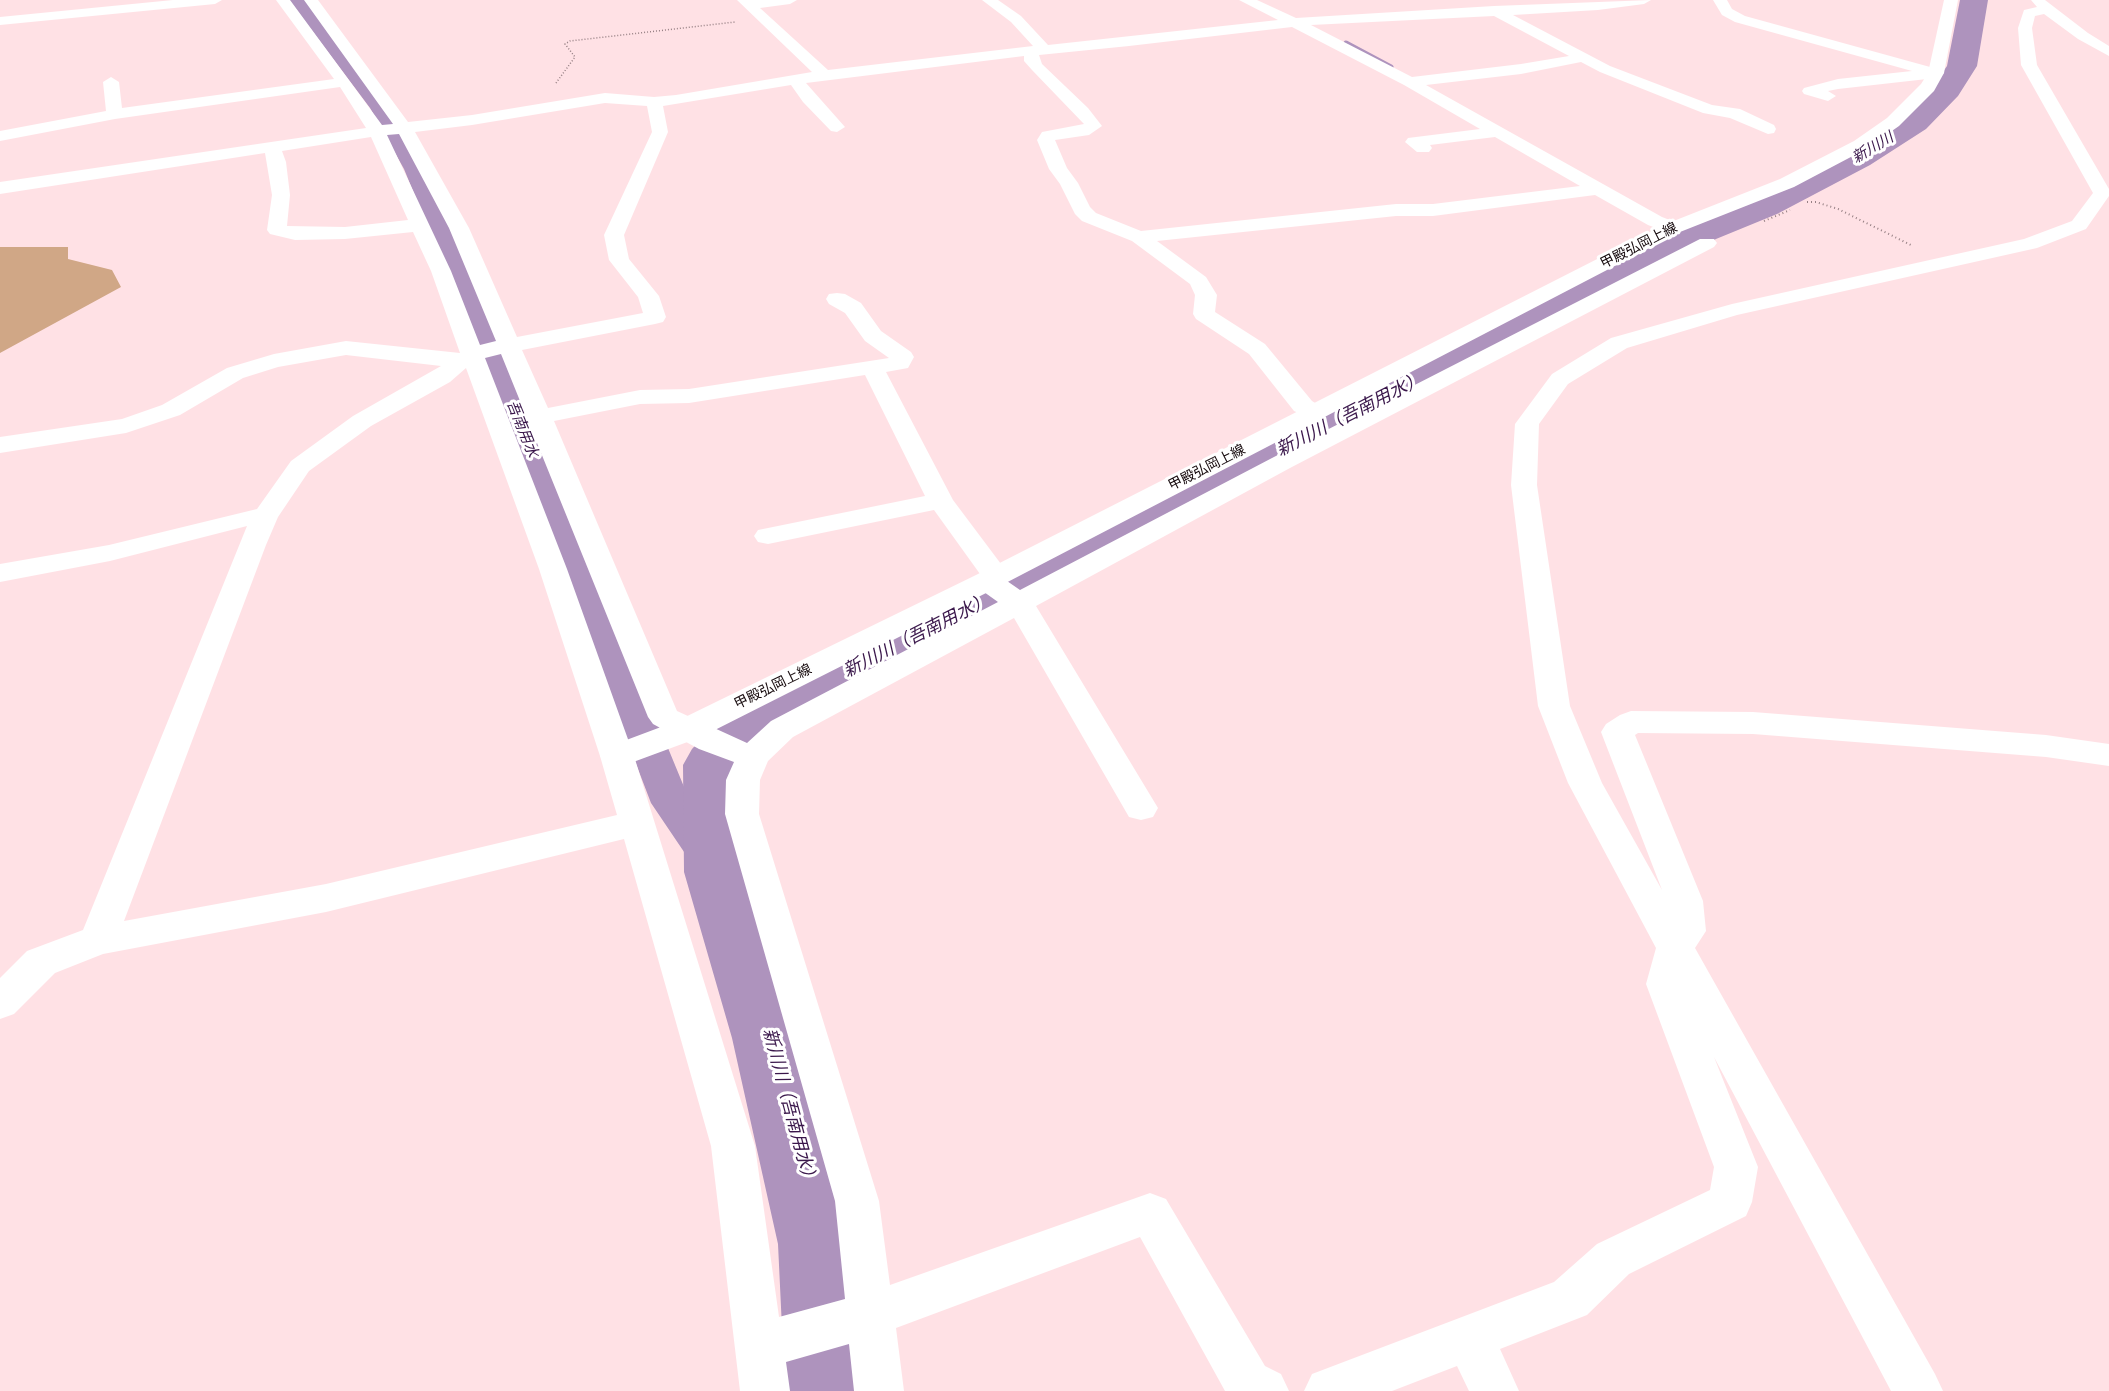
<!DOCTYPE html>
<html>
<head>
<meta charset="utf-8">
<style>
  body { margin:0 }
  canvas { display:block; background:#ffe1e5 }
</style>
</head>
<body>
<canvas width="2109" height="1391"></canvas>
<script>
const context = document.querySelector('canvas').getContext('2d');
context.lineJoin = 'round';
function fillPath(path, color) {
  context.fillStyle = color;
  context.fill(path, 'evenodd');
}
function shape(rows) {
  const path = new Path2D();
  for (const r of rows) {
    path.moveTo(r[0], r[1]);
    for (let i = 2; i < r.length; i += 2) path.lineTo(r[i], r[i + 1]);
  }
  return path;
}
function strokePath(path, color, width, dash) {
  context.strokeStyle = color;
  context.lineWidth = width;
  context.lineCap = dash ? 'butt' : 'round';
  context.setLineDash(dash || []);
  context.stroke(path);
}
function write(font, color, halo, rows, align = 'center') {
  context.font = font + ' "Fira Sans Condensed","Noto Sans JP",sans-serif';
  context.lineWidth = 6;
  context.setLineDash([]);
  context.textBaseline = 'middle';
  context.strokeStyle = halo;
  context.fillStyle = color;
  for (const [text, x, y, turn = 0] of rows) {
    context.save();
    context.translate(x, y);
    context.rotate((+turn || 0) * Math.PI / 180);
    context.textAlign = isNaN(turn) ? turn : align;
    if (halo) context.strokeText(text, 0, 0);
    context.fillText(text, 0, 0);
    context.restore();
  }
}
fillPath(shape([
  [0,247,68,247,68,259,112,270,121,287,0,353]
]), '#d0a786');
strokePath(shape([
  [1346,43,1391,67]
]), '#ae93bd', 5);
fillPath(shape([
  [289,0,305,0,386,103,424,169,497,333,689,799,741,872,735,883,720,887,705,883,651,803,471,333,404,169,370,108,289,0]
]), '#ae93bd');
fillPath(shape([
  [1960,0,1988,0,1977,66,1958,96,1926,129,1870,165,1777,214,1716,239,1562,323,782,732,750,769,756,872,812,1038,870,1244,883,1391,785,1391,778,1244,732,1038,684,872,683,765,692,749,736,702,1532,305,1688,223,1751,198,1846,151,1902,115,1936,82,1947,66,1960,0]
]), '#ae93bd');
strokePath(shape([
  [556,83,575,57,565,44,570,41,735,22]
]), '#978185', 1.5, [1, 2]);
strokePath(shape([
  [1807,202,1816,202,1838,209,1913,246],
  [1764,221,1790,210]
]), '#978185', 2, [1, 3]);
fillPath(shape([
  [173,0,222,0,215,4,0,25,0,17,173,0],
  [276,0,290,0,382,125,393,124,304,0,318,0,408,122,472,115,605,93,654,97,676,95,812,72,737,0,797,0,790,4,760,8,828,70,1033,46,1011,22,982,0,998,0,1021,16,1048,45,1278,20,1239,0,1257,0,1296,18,1494,6,1651,0,1644,4,1598,10,1513,15,1610,66,1712,105,1740,109,1774,125,1776,129,1774,133,1768,134,1730,118,1703,113,1600,72,1581,62,1521,74,1426,85,1662,217,1680,224,1683,228,1680,232,1673,234,1666,232,1648,225,1595,195,1433,216,1396,216,1157,241,1206,277,1217,295,1215,312,1265,344,1312,401,1323,408,1326,413,1323,418,1314,420,1294,411,1249,354,1196,319,1193,314,1195,295,1190,284,1132,241,1082,221,1075,214,1060,184,1049,169,1037,140,1042,132,1084,124,1032,70,1024,61,1024,56,806,83,845,127,837,132,831,131,803,102,791,85,663,106,668,132,624,235,629,259,659,296,666,317,663,322,655,324,522,350,548,408,640,390,689,389,889,358,865,341,845,313,829,304,826,299,829,294,837,293,845,294,861,303,881,331,911,352,914,357,908,368,886,372,953,500,1010,576,1007,581,1020,590,1272,458,1700,239,1714,239,1717,243,1714,247,1290,468,1036,606,1158,808,1153,817,1141,820,1129,817,1014,618,793,737,768,761,760,780,759,814,879,1201,890,1285,1150,1193,1166,1199,1265,1366,1281,1374,1289,1391,1225,1391,1140,1237,896,1328,904,1391,854,1391,849,1344,786,1362,790,1391,740,1391,711,1146,624,839,326,912,103,954,55,973,14,1014,0,1019,0,978,27,951,83,930,247,526,110,561,0,582,0,564,109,545,257,509,291,461,353,416,441,366,346,355,278,367,243,378,180,415,126,433,0,453,0,437,122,419,162,405,227,368,274,354,346,341,460,353,431,271,413,232,345,239,295,240,270,234,267,230,272,195,265,153,0,194,0,182,366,128,340,87,115,119,0,141,0,131,106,111,103,82,111,77,119,82,122,108,334,79,276,0],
  [1494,16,1569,56,1521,64,1412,77,1311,25,1494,16],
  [1292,27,1404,85,1480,129,1408,138,1405,142,1417,152,1429,152,1432,148,1430,145,1495,137,1580,186,1433,204,1396,204,1141,231,1096,213,1090,207,1078,183,1067,168,1055,140,1089,135,1102,126,1088,108,1042,64,1039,55,1129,46,1292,27],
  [605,103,647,106,652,132,604,235,609,260,638,297,643,313,517,337,469,228,415,132,472,125,605,103],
  [399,134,449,228,496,341,480,345,451,271,387,135,399,134],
  [371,137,408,220,345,227,287,226,290,195,286,162,282,151,371,137],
  [501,354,648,717,653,724,699,749,734,762,726,780,725,814,835,1201,845,1299,779,1317,755,1146,634,756,567,569,485,358,501,354],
  [466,368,539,569,600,756,617,815,326,884,124,921,266,545,278,517,309,471,371,426,450,382,466,368],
  [865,375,925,496,768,528,758,530,754,536,758,542,768,544,934,510,980,574,973,581,977,587,998,602,771,721,747,743,677,711,554,421,640,404,689,403,865,375],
  [1713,0,1727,0,1732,9,1745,16,1941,70,1944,73,1936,78,1838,89,1828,91,1836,96,1828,101,1804,94,1802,91,1804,88,1838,79,1912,71,1735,22,1722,15,1713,0],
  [2031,0,2045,0,2088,33,2109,46,2109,56,2078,39,2044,14,2035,16,2032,28,2037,65,2109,189,2109,196,2086,229,2037,248,1737,315,1627,348,1568,384,1539,424,1537,485,1570,706,1602,783,1662,890,1601,732,1606,724,1620,715,1631,711,1753,712,2046,735,2109,744,2109,766,2046,757,1753,734,1638,733,1635,735,1703,901,1706,931,1695,948,1935,1374,1943,1391,1891,1391,1714,1057,1758,1167,1752,1202,1746,1216,1629,1274,1587,1315,1500,1349,1519,1391,1469,1391,1457,1366,1392,1391,1304,1391,1312,1374,1554,1282,1597,1244,1710,1190,1714,1167,1646,984,1656,948,1568,783,1538,706,1511,485,1515,424,1552,374,1611,338,1732,304,2024,239,2072,221,2093,193,2021,65,2018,28,2024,10,2037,7,2031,0]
]), '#fff');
fillPath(shape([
  [1944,0,1958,0,1944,73,1934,91,1899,126,1866,149,1794,187,1680,232,998,587,701,737,617,768,605,764,600,756,605,748,677,721,976,575,1666,224,1780,179,1854,141,1887,118,1921,84,1928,73,1944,0]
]), '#fff');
write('14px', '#14080b', '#fff', [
  ["甲殿弘岡上線",1639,246,-27],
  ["甲殿弘岡上線",1207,468,-27],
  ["甲殿弘岡上線",773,687,-26]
]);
write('italic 15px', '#3a174b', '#fff', [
  ["新川川",1873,148,-31],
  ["吾南用水",522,429,68]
]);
write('italic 18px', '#3a174b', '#fff', [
  ["新川川（吾南用水）",1350,415,-27],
  ["新川川（吾南用水）",917,636,-27],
  ["新川川（吾南用水）",789,1107,75]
]);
</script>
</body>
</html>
